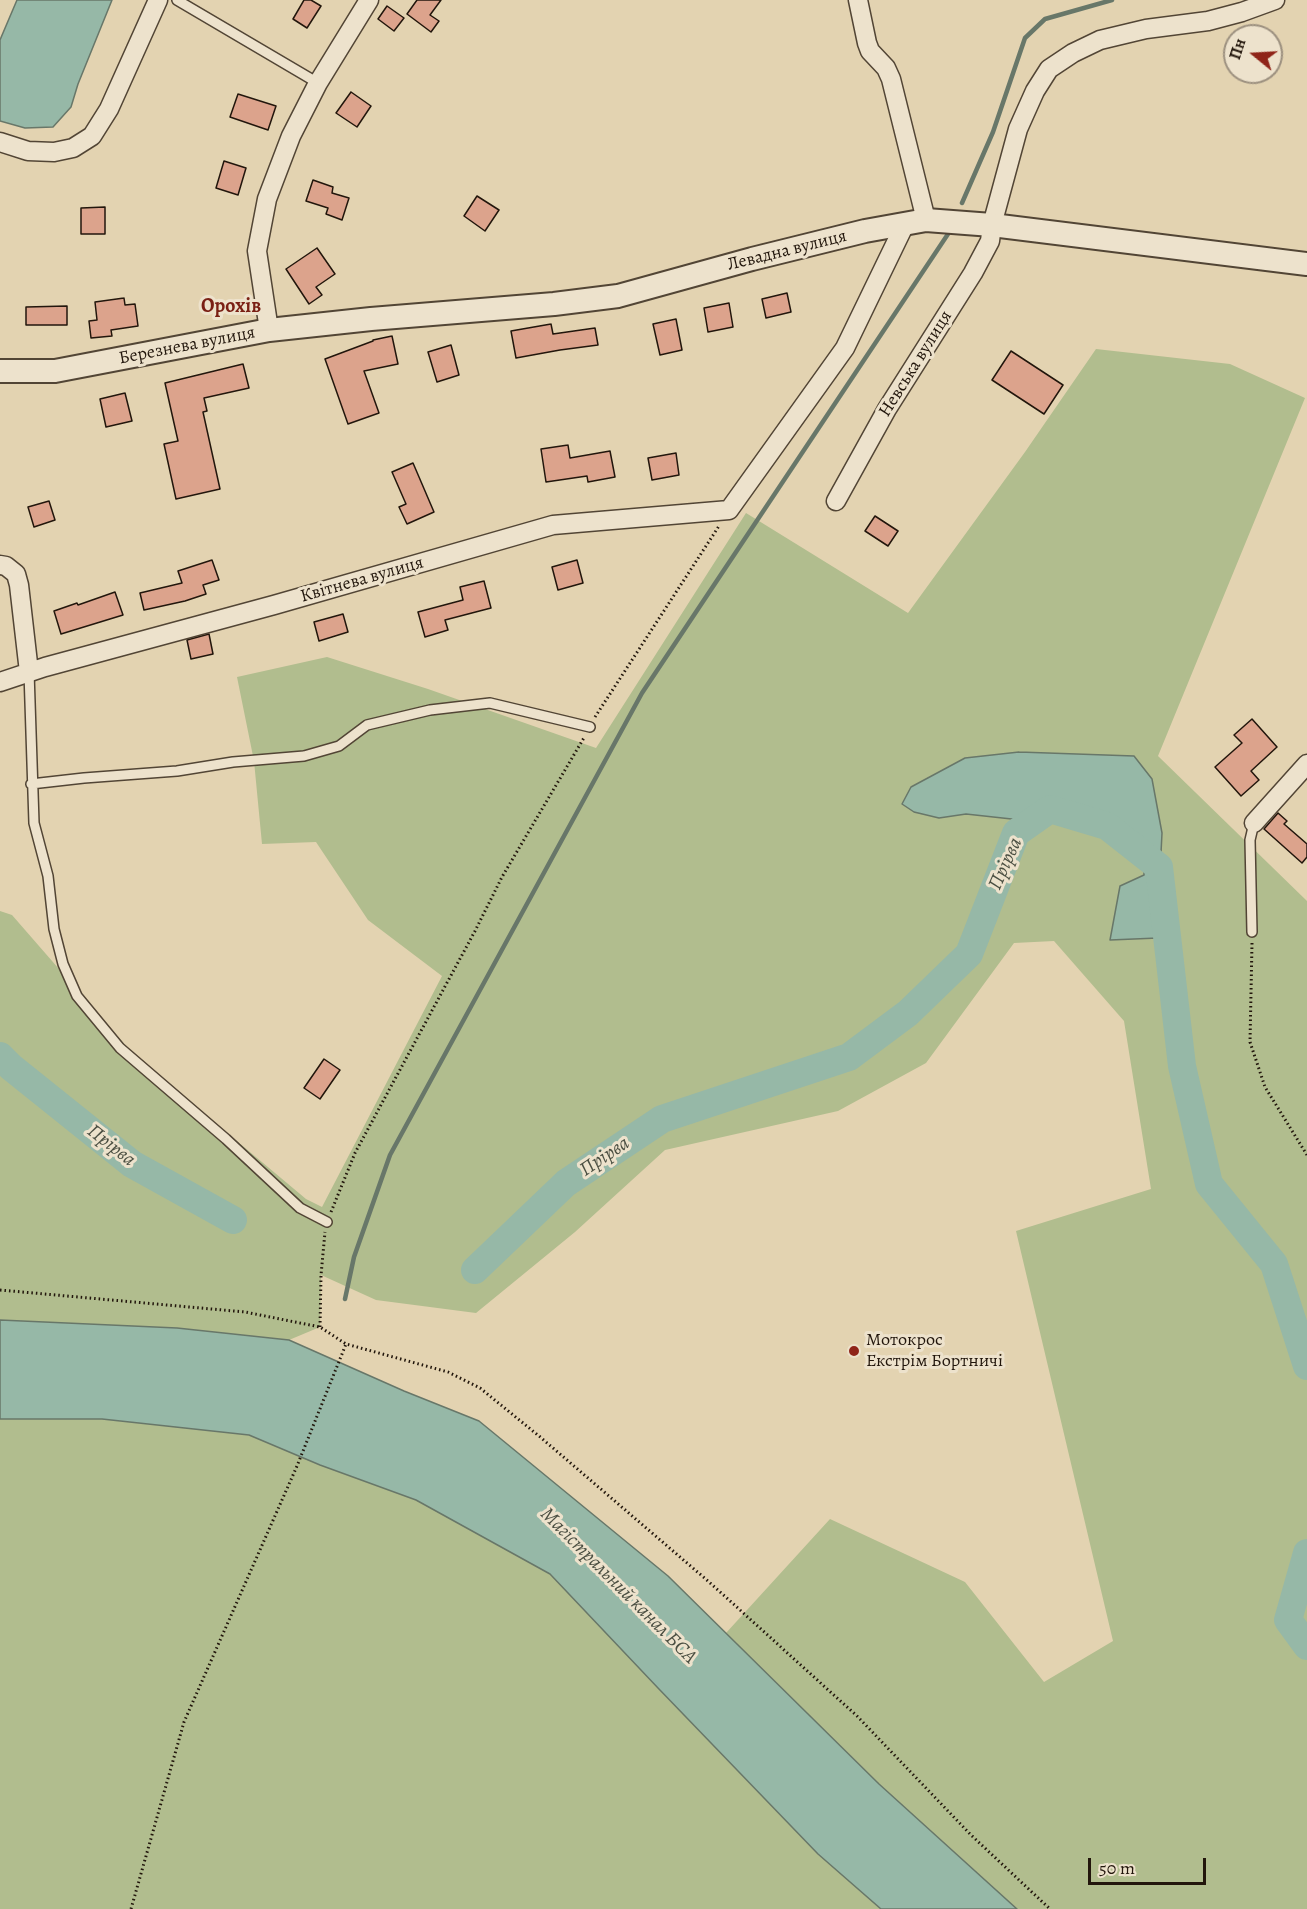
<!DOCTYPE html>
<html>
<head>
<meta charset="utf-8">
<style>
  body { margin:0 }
  #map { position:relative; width:1307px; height:1909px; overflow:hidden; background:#e3d3b1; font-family:Alegreya,serif }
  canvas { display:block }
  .north { position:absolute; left:1223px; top:24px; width:60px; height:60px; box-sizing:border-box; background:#ede2cc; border:2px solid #9c907f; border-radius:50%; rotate:288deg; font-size:16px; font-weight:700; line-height:24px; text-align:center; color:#22160c }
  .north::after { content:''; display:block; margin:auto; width:21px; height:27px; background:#8f2418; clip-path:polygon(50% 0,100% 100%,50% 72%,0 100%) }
  .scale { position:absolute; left:1088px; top:1858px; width:118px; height:27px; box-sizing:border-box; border:3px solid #22160c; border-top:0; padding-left:8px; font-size:18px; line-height:21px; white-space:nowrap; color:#22160c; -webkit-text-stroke:4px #ede2cc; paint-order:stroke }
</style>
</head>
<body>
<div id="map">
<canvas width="1307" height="1909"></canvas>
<div class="north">Пн</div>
<div class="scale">50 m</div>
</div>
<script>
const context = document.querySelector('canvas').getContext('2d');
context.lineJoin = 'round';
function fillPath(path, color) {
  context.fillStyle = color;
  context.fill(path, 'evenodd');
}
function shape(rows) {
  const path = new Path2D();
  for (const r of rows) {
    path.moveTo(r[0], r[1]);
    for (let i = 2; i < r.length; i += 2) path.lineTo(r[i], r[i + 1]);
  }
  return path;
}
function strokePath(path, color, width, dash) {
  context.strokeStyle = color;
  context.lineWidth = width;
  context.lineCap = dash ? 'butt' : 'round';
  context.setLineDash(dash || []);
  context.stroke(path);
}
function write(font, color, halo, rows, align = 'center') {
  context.font = font + ' Alegreya,serif';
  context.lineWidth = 6;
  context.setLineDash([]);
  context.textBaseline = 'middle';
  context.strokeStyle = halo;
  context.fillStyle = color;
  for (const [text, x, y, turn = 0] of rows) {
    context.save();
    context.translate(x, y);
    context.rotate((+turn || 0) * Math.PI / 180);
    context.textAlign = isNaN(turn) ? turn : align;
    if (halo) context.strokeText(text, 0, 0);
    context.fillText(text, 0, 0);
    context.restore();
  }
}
fillPath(shape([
  [1096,349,1230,364,1305,398,1158,756,1307,901,1307,1909,1017,1909,879,1784,726,1633,830,1519,965,1582,1044,1682,1113,1641,1016,1231,1151,1189,1124,1021,1054,941,1014,943,926,1063,838,1111,665,1150,575,1232,476,1313,376,1300,321,1275,320,1327,289,1340,177,1328,0,1320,0,911,12,915,133,1054,306,1199,322,1207,442,976,368,920,316,842,262,844,254,761,237,677,327,657,428,689,596,748,746,513,908,613,1025,452],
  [0,1419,102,1419,249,1435,320,1465,416,1500,550,1573,658,1688,818,1854,881,1909,0,1909]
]), '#b1bd8e');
const water = shape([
  [17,0,112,0,78,84,71,107,53,127,25,128,0,121,0,40,17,0],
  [1019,752,1134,756,1152,779,1162,833,1161,853,1175,893,1159,917,1158,938,1110,940,1120,886,1144,875,1144,846,1124,830,1088,814,1048,823,966,814,939,818,914,812,902,804,911,787,965,758,1019,752],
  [0,1320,177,1328,289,1340,404,1391,479,1421,668,1576,879,1784,1017,1909,881,1909,818,1854,658,1688,550,1574,416,1500,320,1465,249,1435,102,1419,0,1419,0,1320]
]);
fillPath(water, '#96b8a7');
strokePath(water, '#687769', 1.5);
strokePath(shape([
  [962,203,993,132,1025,38,1045,19,1112,0],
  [345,1299,354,1257,390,1155,642,693,948,234]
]), '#687769', 4.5);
strokePath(shape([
  [0,1056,11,1067,132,1164,233,1220],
  [475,1270,566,1183,662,1119,849,1057,908,1013,969,954,1016,833,1050,809,1107,826,1159,867,1182,1066,1209,1184,1274,1264,1307,1366],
  [1307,1553,1288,1620,1307,1646]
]), '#96b8a7', 28);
const building = shape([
  [304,0,311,0,321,6,307,28,293,19,304,0],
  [417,0,441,0,430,15,439,21,431,32,407,14,417,0],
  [387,6,404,18,394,31,378,19,387,6],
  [351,92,371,106,357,127,336,113,351,92],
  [238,94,276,106,268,130,230,117,238,94],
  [224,161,246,168,238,195,216,188,224,161],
  [313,180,333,187,332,193,349,198,342,220,326,214,328,208,306,201,313,180],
  [477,196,499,210,485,231,464,216,477,196],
  [105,207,105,234,81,234,81,208,105,207],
  [317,248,335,274,316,287,322,295,309,304,286,269,317,248],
  [787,293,791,312,766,318,762,299,787,293],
  [124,298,125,305,135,304,138,326,111,330,112,336,91,338,89,321,97,320,95,302,124,298],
  [729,303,733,327,708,332,704,308,729,303],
  [67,306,67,325,26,325,26,307,67,306],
  [676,319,682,350,660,355,653,324,676,319],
  [551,324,553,334,595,328,598,345,560,350,516,358,511,331,551,324],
  [392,336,398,364,364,371,379,413,348,424,325,359,373,341,373,340,392,336],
  [451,345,459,375,437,382,428,352,451,345],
  [1011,351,1063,385,1044,414,992,380,1011,351],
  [243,364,249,388,204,398,207,411,203,412,220,489,176,499,164,444,178,441,165,383,243,364],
  [125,393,132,421,106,427,100,399,125,393],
  [568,445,570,458,610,451,615,477,588,482,587,476,546,482,541,449,568,445],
  [676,453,679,475,652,480,648,458,676,453],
  [413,463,434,512,407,524,399,507,406,504,392,472,413,463],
  [49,501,55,520,34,527,28,507,49,501],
  [875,516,898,531,888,546,865,531,875,516],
  [212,560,219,580,203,585,206,594,185,601,144,610,140,593,182,583,178,571,212,560],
  [577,560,583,583,558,590,552,567,577,560],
  [484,581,491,608,445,620,448,630,425,637,418,612,463,600,460,587,484,581],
  [115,592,123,615,61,634,54,611,77,603,78,605,115,592],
  [343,614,348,632,319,641,314,622,343,614],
  [209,634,213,654,191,659,187,640,209,634],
  [1252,719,1277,747,1251,771,1259,780,1241,796,1215,767,1242,743,1234,735,1252,719],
  [1278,813,1287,821,1284,824,1307,844,1307,857,1302,863,1264,829,1278,813],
  [324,1059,340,1070,320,1099,304,1088,324,1059]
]);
fillPath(building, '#dca38c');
strokePath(building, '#22160c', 1.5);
const service = shape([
  [177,0,318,83],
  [29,672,34,823,48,876,54,929,63,964,77,996,120,1048,226,1139,300,1208,327,1222],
  [31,784,84,778,177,771,233,762,304,756,339,746,367,725,430,710,490,703,590,727],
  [1252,932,1250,840,1254,823]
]);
const minor = shape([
  [858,0,867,43,870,51,886,68,891,79,926,220],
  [0,142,28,151,54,152,73,148,92,136,109,109,158,0],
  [269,330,257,251,267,199,291,136,318,83,369,0],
  [836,501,887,409,973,273,990,241,992,225,1018,129,1035,91,1049,69,1073,53,1100,40,1146,29,1208,21,1242,12,1275,0],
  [0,565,6,566,16,574,19,585,29,672],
  [0,682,45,667,274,605,553,525,729,510,845,348,905,224],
  [1254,823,1307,764]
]);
const tertiary = shape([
  [0,371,55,371,269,330,371,319,554,304,618,296,752,259,865,231,926,220,992,225,1307,264]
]);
strokePath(service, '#524535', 12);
strokePath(minor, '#524535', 21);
strokePath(tertiary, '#524535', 26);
strokePath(shape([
  [595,717,719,526],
  [1252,943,1250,1042,1265,1087,1307,1155],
  [331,1212,355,1153,475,931,502,877,585,736],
  [0,1290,245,1312,320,1327,346,1344,448,1372,480,1388,539,1436,708,1581,857,1716,971,1835,1050,1909],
  [320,1327,321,1275,325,1232],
  [131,1909,184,1722,297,1466,346,1344]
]), '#22160c', 3, [1.5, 3]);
strokePath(service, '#ede2cc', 9);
strokePath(minor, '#ede2cc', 18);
strokePath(tertiary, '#ede2cc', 22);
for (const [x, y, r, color] of [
  [854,1351,6,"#8f2418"]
]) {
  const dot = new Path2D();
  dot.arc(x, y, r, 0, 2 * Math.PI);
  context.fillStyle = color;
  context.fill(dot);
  strokePath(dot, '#ede2cc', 2);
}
write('18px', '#22160c', '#ede2cc', [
  ["Левадна вулиця",787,251,-14],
  ["Березнева вулиця",187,346,-11],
  ["Невська вулиця",916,364,-58],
  ["Квітнева вулиця",362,580,-16]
]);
write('18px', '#22160c', '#ede2cc', [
  ["Мотокрос",866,1341],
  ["Екстрім Бортничі",866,1362]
], 'left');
write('bold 20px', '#7a1f14', '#ede2cc', [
  ["Орохів",231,307]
]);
write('italic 20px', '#4b4f42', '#ede2cc', [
  ["Прірва",1006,864,-66],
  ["Прірва",111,1146,38],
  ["Прірва",605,1157,-34],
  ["Магістральний канал БСА",618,1586,45]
]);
</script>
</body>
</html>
